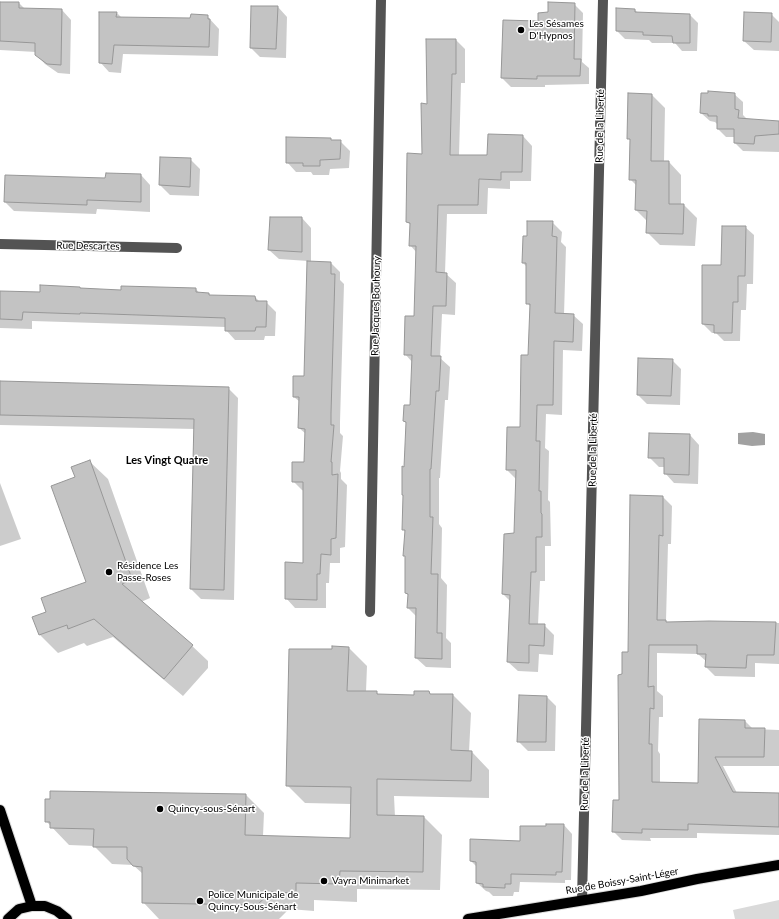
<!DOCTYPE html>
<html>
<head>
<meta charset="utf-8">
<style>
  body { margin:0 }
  canvas { display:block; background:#fff }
</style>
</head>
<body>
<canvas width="779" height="919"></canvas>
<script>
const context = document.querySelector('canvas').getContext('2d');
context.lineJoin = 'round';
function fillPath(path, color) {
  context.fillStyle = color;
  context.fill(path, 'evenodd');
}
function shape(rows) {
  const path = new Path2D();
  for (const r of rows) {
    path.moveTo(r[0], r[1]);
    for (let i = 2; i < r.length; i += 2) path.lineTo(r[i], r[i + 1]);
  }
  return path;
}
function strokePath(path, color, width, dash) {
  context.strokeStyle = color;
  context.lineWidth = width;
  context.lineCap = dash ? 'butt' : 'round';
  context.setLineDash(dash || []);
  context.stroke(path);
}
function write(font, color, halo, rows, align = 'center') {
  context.font = font + ' Lato,sans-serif';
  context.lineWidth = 3;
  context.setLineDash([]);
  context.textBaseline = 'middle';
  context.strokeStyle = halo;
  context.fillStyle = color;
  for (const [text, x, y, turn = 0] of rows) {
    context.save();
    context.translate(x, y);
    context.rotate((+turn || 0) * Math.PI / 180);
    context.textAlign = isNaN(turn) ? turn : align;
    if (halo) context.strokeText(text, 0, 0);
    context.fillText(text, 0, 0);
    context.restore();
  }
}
fillPath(shape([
  [779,900,779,919,735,919,733,910]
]), '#dadada');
fillPath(shape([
  [753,432,765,434,765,445,752,446,738,444,738,433]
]), '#a1a1a1');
fillPath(shape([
  [0,3,19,3,25,9,62,10,71,20,70,74,58,73,45,64,36,54,36,52,0,50],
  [574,4,583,13,582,62,589,68,589,84,545,85,545,87,511,87,502,78,549,13],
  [278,7,287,17,286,58,260,57,251,48],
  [635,10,638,13,690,15,698,23,697,51,682,51,675,43,652,43,649,40,625,39,617,31],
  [117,13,122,18,191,19,207,16,219,29,218,56,123,54,121,73,109,72,100,62],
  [771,14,779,22,779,51,754,50,744,41],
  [456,40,465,49,465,83,461,83,459,156,488,156,489,135,523,136,532,146,531,181,510,181,510,189,488,188,487,214,447,214,445,273,456,283,455,315,442,314,440,358,450,367,448,400,445,400,440,478,439,478,439,524,442,528,441,578,447,585,446,638,451,643,451,668,426,667,416,658,417,617,408,608,409,596,406,593,406,557,404,555,405,532,403,529,404,496,403,495,407,424,404,421,411,406,413,363,405,354,415,317,417,253,410,245,411,225,407,222,423,155,428,105],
  [734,94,743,102,743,115,747,119,779,122,779,152,743,151,735,143,735,137,726,137,718,129,717,124,715,122,710,121,701,113],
  [652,95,665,108,664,162,669,162,681,175,681,205,684,205,697,218,695,246,660,245,647,232,647,221,636,210,637,186,630,179,631,141,628,138],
  [330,139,332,141,340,141,350,151,349,168,330,169,329,175,313,175,311,172,296,172,287,162],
  [190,159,200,169,199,196,170,195,160,185],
  [141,175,150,185,150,212,97,209,96,214,14,211,5,202,106,179],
  [302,218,311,228,311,262,331,263,340,272,340,280,344,284,340,422,340,433,343,436,340,471,341,473,341,479,347,485,345,547,340,548,340,563,330,563,329,583,326,583,326,608,295,608,286,598,304,564,304,491,302,490,293,481,305,463,306,434,299,428,300,402,294,397,305,377,308,261,279,259,269,250],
  [552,222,562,232,561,242,566,247,564,315,573,315,583,324,582,351,563,350,562,415,546,414,545,448,549,451,548,500,550,502,551,546,545,546,545,581,540,581,538,625,544,625,554,635,553,655,539,654,538,672,518,671,508,662,510,601,503,594,515,534,516,479,507,470,521,428,529,356,531,307,527,303,527,267,523,263,528,236],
  [745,227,754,235,753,284,747,284,746,310,741,310,740,341,724,341,716,333,712,333,703,324,722,266],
  [196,289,200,294,209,294,211,296,255,297,260,302,266,302,276,312,275,336,265,336,264,340,235,340,226,330,226,327,32,321,32,329,0,328,0,292,41,293,81,290,122,291],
  [672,360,681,369,680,405,647,404,638,395],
  [0,383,228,388,238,398,234,600,201,599,191,589,195,429,0,425],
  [690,435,699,445,698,484,674,483,665,473,665,467,659,467,649,457],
  [89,461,108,479,150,598,141,602,189,643,208,661,208,668,183,696,113,637,87,646,84,643,58,653,40,635,47,612,87,582,76,478],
  [0,483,21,539,0,546],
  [631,496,663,497,672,506,671,544,668,544,666,621,667,622,709,622,779,623,779,664,755,663,755,677,715,676,706,667,707,662,698,654,657,653,657,691,663,696,663,717,659,717,658,751,660,754,660,783,699,784,700,720,745,721,753,729,779,730,779,766,723,766,737,793,779,794,779,835,697,833,697,838,650,838,651,841,622,840,613,831,620,801,623,675,629,653],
  [349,648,367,666,366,692,376,692,379,695,414,696,429,692,431,695,453,695,471,713,469,752,472,752,489,770,489,798,394,796,395,817,424,817,442,835,440,890,357,889,357,902,314,900,314,911,289,909,279,919,159,919,143,902,143,874,133,865,112,864,94,846,69,845,46,821,246,795,264,813,263,836,351,839,351,804,305,803,287,785,333,650],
  [547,697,556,706,555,751,528,751,518,741],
  [564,825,572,834,571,880,565,880,565,883,520,882,519,892,514,892,513,896,493,896,489,892,486,891,477,883,477,867,471,861]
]), '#0003');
const building = shape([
  [0,2,19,2,19,8,62,9,61,65,47,64,35,55,35,43,0,41,0,2],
  [548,2,575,3,574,59,581,59,580,76,537,76,537,79,501,78,503,20,538,21,538,13,548,12,548,2],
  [251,6,278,6,276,49,250,48,251,6],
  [616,8,635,9,635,12,690,14,690,43,673,43,672,36,643,35,643,32,616,31,616,8],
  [99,12,117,12,116,17,190,18,191,14,208,15,208,19,210,19,209,47,114,45,112,64,99,63,99,12],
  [744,12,772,13,771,42,743,41,744,12],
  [426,39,456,39,456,74,452,74,450,155,487,155,488,134,523,135,522,172,501,172,501,180,479,179,478,205,438,205,436,272,447,273,446,306,433,306,431,356,441,356,439,391,436,391,431,469,430,469,430,517,433,517,431,574,438,574,437,633,442,633,442,659,415,658,416,608,407,608,408,594,405,593,405,556,403,556,405,530,402,530,403,495,402,495,402,466,404,467,406,422,403,421,404,405,410,405,412,355,404,355,405,316,414,316,416,246,409,246,410,223,406,222,407,153,422,154,421,103,427,104,426,39],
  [708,91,735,93,735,109,739,110,738,118,779,121,779,134,755,136,754,144,734,143,734,129,717,129,717,116,708,116,708,114,700,113,701,93,708,93,708,91],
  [628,93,652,94,651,161,669,161,669,204,684,204,683,234,646,233,647,211,635,210,636,180,629,180,630,139,627,139,628,93],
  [286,137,331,138,331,140,341,140,340,159,320,160,320,166,303,166,303,163,286,163,286,137],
  [160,157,191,158,190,187,159,185,160,157],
  [106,173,141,174,141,202,87,200,87,205,4,202,5,175,105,178,106,173],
  [270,217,302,217,302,252,268,250,270,217],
  [527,221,553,221,552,236,557,237,555,313,574,314,573,342,554,341,553,405,537,405,536,441,540,441,539,491,541,491,541,513,542,514,542,537,536,537,536,572,531,572,529,624,545,624,544,646,529,645,529,663,507,662,510,595,502,594,504,534,514,533,516,470,506,470,507,427,520,427,521,355,528,355,530,304,526,304,526,263,522,263,523,236,527,236,527,221],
  [722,226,746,226,745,276,738,276,738,302,733,302,732,333,714,333,714,325,702,324,702,265,721,265,722,226],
  [307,261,331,262,331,274,335,274,331,413,331,425,334,425,331,462,332,462,332,475,338,474,336,538,331,539,331,555,321,554,320,574,317,574,317,600,285,599,285,562,303,563,303,482,292,482,292,462,304,462,305,429,298,428,299,397,293,397,293,376,304,376,307,261],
  [40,285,80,287,80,288,121,290,121,286,196,288,196,292,209,293,209,295,255,296,256,301,267,301,266,327,256,327,255,331,225,331,225,318,80,313,80,314,23,312,22,320,0,319,0,291,40,292,40,285],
  [638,358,673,359,671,396,637,395,638,358],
  [0,381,229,387,224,590,190,589,194,419,0,415,0,381],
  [649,433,690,434,689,475,664,474,664,458,648,458,649,433],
  [90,460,132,579,122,584,193,645,164,679,94,619,68,629,67,625,39,635,32,617,46,612,41,598,86,582,51,486,75,477,71,467,90,460],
  [630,495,663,496,663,536,659,535,657,620,666,620,666,622,709,621,776,622,774,655,747,655,746,668,705,667,706,654,697,654,697,645,649,645,648,687,654,686,654,709,650,708,649,744,652,744,652,782,698,783,699,719,745,720,745,728,765,728,764,757,715,757,733,792,779,793,779,827,688,824,688,830,642,829,642,833,612,832,613,800,619,800,618,675,622,674,622,652,628,652,630,495],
  [332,646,349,647,347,691,377,691,377,694,414,695,414,691,429,691,430,694,453,694,451,750,472,751,471,781,377,779,377,815,424,816,423,872,340,871,339,884,296,883,296,893,271,892,257,905,142,903,142,867,133,866,127,859,127,847,93,847,94,829,50,828,50,822,45,822,45,799,50,799,50,791,246,794,245,835,350,838,351,787,286,786,289,649,332,649,332,646],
  [519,695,547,696,546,742,517,742,519,695],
  [546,824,564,824,562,872,556,872,556,875,511,874,511,884,505,884,505,888,483,887,483,884,476,883,476,862,470,861,470,839,520,841,520,826,546,826,546,824]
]);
fillPath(building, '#c3c3c3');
strokePath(building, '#979797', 1);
const major = shape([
  [0,810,32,906],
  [8,919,19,909,32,906,45,906,57,911,67,919],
  [468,919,641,891,697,879,779,865]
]);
strokePath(major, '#dbdbdb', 12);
strokePath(shape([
  [0,244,177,248],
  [370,612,381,0],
  [582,900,603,0]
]), '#535353', 10);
strokePath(major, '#000', 10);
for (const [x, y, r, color] of [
  [521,30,4,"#000"],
  [109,572,4,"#000"],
  [160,809,4,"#000"],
  [324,881,4,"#000"],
  [200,901,4,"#000"]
]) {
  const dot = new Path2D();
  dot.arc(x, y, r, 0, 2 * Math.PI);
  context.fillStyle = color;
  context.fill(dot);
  strokePath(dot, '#fff', 1.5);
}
write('10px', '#000', '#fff', [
  ["Les Sésames",529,24],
  ["D'Hypnos",529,36],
  ["Résidence Les",117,566],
  ["Passe-Roses",117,578],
  ["Quincy-sous-Sénart",168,809],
  ["Vayra Minimarket",332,881],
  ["Police Municipale de",208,895],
  ["Quincy-Sous-Sénart",208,907]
], 'left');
write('10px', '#000', '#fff', [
  ["Rue de la Liberté",600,126,-89],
  ["Rue Descartes",88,246,1],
  ["Rue Jacques Bouhoury",376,306,-89],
  ["Rue de la Liberté",593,450,-89],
  ["Rue de la Liberté",585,774,-89],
  ["Rue de Boissy-Saint-Léger",622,881,-10]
]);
write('bold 11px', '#000', '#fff', [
  ["Les Vingt Quatre",167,460]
]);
</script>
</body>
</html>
